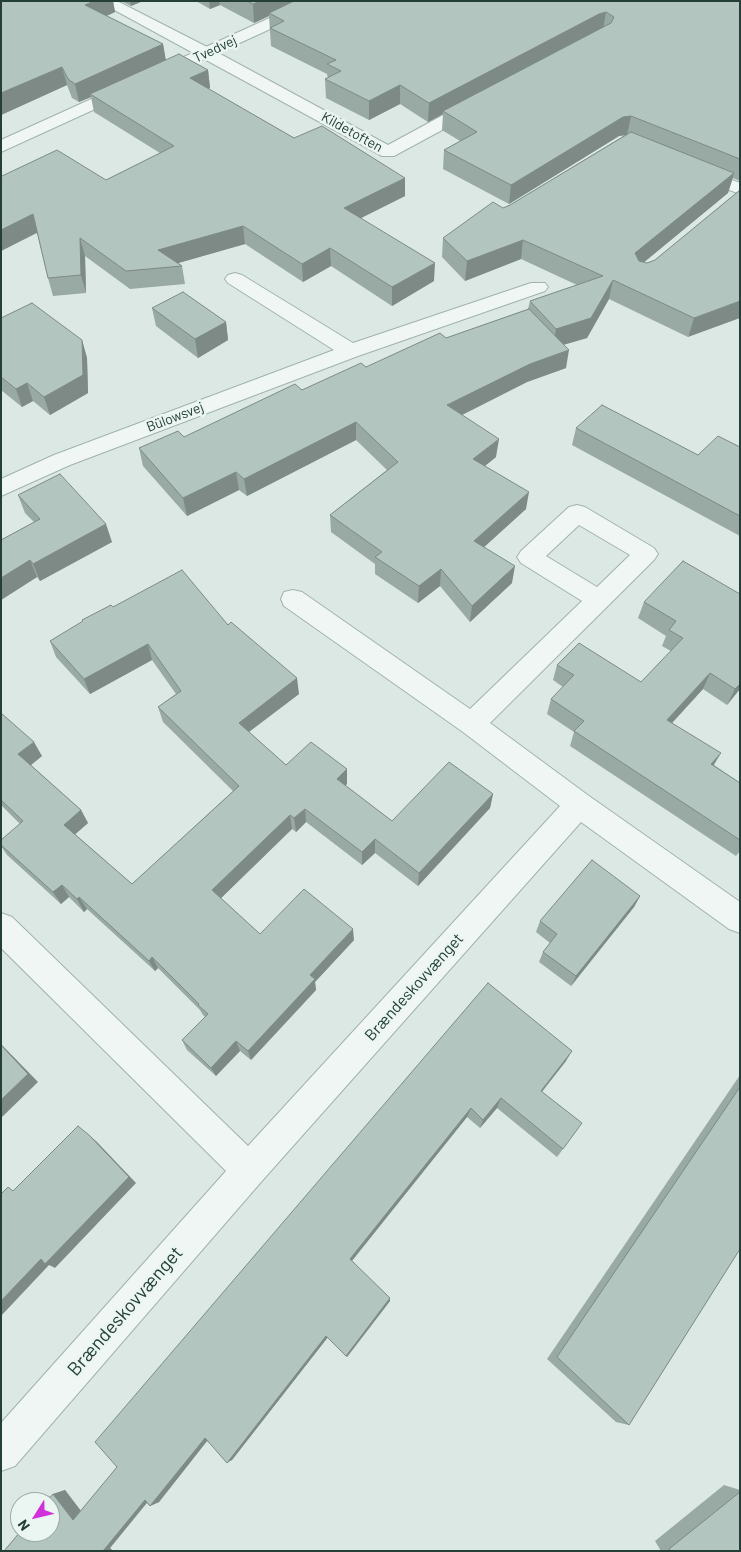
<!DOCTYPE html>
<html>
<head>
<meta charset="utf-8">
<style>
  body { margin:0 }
  #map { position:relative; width:741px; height:1552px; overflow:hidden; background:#dce8e4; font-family:Barlow,sans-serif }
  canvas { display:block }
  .frame { position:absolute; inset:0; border:2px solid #243f38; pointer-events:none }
  .north { position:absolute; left:10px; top:1492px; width:50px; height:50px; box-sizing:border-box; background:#ebf5f2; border:1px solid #9baca8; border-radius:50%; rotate:234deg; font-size:14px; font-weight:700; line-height:20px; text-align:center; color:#243f38 }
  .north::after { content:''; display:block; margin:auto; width:18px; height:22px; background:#d031dd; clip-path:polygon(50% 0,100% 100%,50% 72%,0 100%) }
</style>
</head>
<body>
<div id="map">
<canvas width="741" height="1552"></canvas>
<div class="frame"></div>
<div class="north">N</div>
</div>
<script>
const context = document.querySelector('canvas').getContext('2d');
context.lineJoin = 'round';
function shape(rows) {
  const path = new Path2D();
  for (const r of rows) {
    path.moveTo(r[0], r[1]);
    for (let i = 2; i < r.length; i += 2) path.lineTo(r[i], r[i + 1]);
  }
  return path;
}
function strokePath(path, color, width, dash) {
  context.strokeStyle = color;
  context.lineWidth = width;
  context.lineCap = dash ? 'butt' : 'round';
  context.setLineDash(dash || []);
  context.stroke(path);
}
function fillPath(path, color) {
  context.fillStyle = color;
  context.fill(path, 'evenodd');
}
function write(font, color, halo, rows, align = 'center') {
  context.font = font + ' Barlow,sans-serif';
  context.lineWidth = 5;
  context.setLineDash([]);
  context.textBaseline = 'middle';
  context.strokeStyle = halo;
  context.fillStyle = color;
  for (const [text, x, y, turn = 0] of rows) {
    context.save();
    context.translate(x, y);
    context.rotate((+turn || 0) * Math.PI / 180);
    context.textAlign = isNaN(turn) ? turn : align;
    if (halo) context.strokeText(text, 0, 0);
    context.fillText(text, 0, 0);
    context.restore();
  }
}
const minor = shape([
  [98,1,117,1,213,50,388,145,469,101,475,100,481,101,483,105,481,109,394,156,382,156,98,1],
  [695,166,740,183,740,194,689,175,686,171,689,167,695,166],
  [235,273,242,275,353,343,531,283,545,283,548,287,545,291,358,356,70,465,1,496,1,479,54,455,334,350,228,283,225,279,228,275,235,273],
  [577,505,585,507,654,548,658,554,654,560,490,723,589,796,740,902,740,933,729,929,581,822,261,1182,15,1466,1,1471,1,1423,226,1171,1,948,1,913,12,917,248,1146,560,806,463,732,284,606,281,599,284,592,293,590,302,592,470,709,582,601,521,563,517,557,521,551,569,507,577,505],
  [579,525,630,555,597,587,546,556,579,525]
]);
const tertiary = shape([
  [307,1,327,1,325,4,1,152,1,140,307,1]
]);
strokePath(minor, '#a1b2ad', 2);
strokePath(tertiary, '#a1b2ad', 2);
fillPath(minor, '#eff6f4');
fillPath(tertiary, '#eff6f4');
fillPath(shape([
  [1,1,113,1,115,12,107,16,163,44,166,60,208,70,210,88,208,89,294,138,405,196,361,218,434,281,392,306,331,266,303,282,245,244,178,263,182,266,185,284,130,289,85,256,86,293,53,296,48,278,37,233,1,251,1,176,106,180,160,153,94,112,91,97,79,102,72,98,67,85,1,115],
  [121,1,143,1,131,6],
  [196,1,740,1,740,181,733,178,728,193,644,262,647,263,655,260,740,190,688,337,609,299,587,338,564,344,566,368,527,382,462,415,496,457,485,466,526,509,484,547,512,583,470,622,440,586,418,603,375,574,375,564,331,532,330,515,387,470,356,440,247,496,239,490,187,516,143,466,139,448,184,437,302,390,446,338,528,309,530,301,577,285,521,259,465,281,442,257,443,238,503,208,510,205,625,135,619,136,509,204,443,169,444,150,460,141,442,130,443,114,428,122,400,104,369,120,326,98,325,79,328,78,327,74,271,46,269,16,254,23,220,5,210,9],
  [152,308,226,322,228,340,198,358,156,326],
  [1,318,82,340,87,358,88,393,50,415,33,401,22,407,1,390],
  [576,428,698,455,740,447,740,536,572,445],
  [18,495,112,542,40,581,37,577,1,600,1,540,34,522,25,513],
  [740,594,740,690,739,690,727,705,703,689,672,723,714,765,740,783,740,851,736,856,570,746,574,732,547,714,551,699,563,687,553,680,557,665,641,682,671,651,662,646,666,636,638,618,644,602],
  [113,607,228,625,299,694,249,732,286,765,347,769,347,784,345,785,392,821,493,794,490,808,418,886,375,853,362,865,306,822,296,832,292,829,221,898,260,934,354,940,315,982,316,990,251,1060,240,1051,216,1076,187,1050,182,1040,205,1017,203,1015,200,1010,158,968,155,971,87,909,84,912,69,897,61,904,7,855,1,846,1,840,20,824,1,805,1,713,42,756,31,765,81,810,88,823,75,834,132,884,233,791,163,722,158,707,176,694,152,660,90,694,56,657,50,641,83,622,82,620],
  [640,896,634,907,571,986,539,962,543,952,550,943,536,932,540,921],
  [488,983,566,1061,542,1092,563,1149,557,1157,497,1108,480,1128,467,1117,352,1261,390,1301,347,1357,328,1337,232,1460,207,1441,159,1502,150,1506,147,1503,110,1548,113,1551,4,1551,53,1494,65,1490,81,1511,117,1467],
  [740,1075,740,1249,629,1425,616,1422,547,1359],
  [724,1485,740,1490,740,1551,661,1551,655,1541]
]), '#99a9a4');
fillPath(shape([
  [94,1,113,1,115,12,89,23,85,5],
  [130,1,143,1,131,6],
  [209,1,219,1,220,5,210,9],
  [260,1,302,1,269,13,269,16,254,23,253,4],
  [606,12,603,30,443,111,443,114,428,122,429,103,599,14],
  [163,44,166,63,90,94,91,97,79,102,75,84],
  [62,67,67,85,1,115,1,93],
  [208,70,210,88,192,96,190,78],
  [400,85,400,104,369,120,369,101],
  [631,116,627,135,619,136,509,204,511,185,623,117],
  [734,173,728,193,631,273,635,253],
  [405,178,405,196,345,226,344,208],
  [33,214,38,232,1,251,1,230],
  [243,226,245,244,161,268,158,250],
  [80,238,85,256,86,293,81,275],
  [523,240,521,259,465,281,467,261],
  [330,248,331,266,303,282,302,264],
  [435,263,434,281,392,306,392,287],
  [613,280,609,299,587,338,553,348,556,329],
  [740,301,740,318,688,337,694,318],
  [226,322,228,340,198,358,195,339],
  [82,340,87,358,88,393,50,415,44,397],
  [569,350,566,368,527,382,446,423,447,405,530,364],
  [27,383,33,401,22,407,16,389],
  [356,422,356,440,247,496,244,479],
  [499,439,496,457,471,477,473,459],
  [236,472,239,490,187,516,183,498],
  [529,492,526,509,472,558,474,541],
  [106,524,112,542,40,581,33,564],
  [30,560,37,577,1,600,1,578],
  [515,566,512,583,470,622,472,606],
  [441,569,440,586,418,603,419,586],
  [148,644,152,660,90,694,84,679],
  [710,673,703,689,661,735,667,720],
  [297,678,299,694,242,737,239,723],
  [740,684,740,689,727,705,735,689],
  [34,742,42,756,26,769,18,754],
  [721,753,712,768,711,764],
  [347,769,347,784,338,793,337,779],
  [493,794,490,808,418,886,419,873],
  [305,809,306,822,296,832,294,818],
  [81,810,88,823,71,838,64,825],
  [290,815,292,829,216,903,212,890],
  [375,839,375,853,362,865,362,852],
  [62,885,69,897,61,904,53,892],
  [640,896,634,907,571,986,576,976],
  [79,897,87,909,84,912,77,899],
  [353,929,354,940,315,982,316,990,251,1060,248,1051,310,975],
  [152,957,158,968,155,971,149,961],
  [236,1041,240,1051,216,1076,211,1068],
  [1,1044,38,1082,1,1118],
  [572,1051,566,1061,535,1100,541,1091],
  [501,1098,497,1108,480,1128,483,1120],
  [471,1108,467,1117,350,1263,350,1259],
  [89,1135,97,1142,136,1183,55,1268,49,1265,1,1316,1,1301],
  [390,1298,390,1301,347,1357,346,1356],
  [326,1336,328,1337,232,1460,227,1463],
  [211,1436,159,1502,150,1506,205,1438],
  [65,1490,84,1515,73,1520,53,1494],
  [153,1495,110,1548,113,1551,103,1551,145,1500]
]), '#7d8a86');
const building = shape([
  [1,1,94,1,85,5,163,44,75,84,68,79,62,67,1,93,1,1],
  [247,1,260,1,253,4,247,1],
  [294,1,740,1,740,159,631,116,623,117,511,185,444,150,477,132,443,111,611,23,614,17,606,12,599,14,429,103,400,85,369,101,325,79,341,71,327,64,336,60,270,28,284,21,269,13,294,1],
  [179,54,208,70,190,78,294,138,322,126,405,178,344,208,435,263,392,287,330,248,302,264,243,226,158,250,182,266,126,271,80,238,81,275,48,278,33,214,1,230,1,176,2,176,57,150,106,180,174,146,90,94,179,54],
  [631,132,734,173,635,253,639,261,647,263,655,260,740,190,740,301,694,318,613,280,591,318,556,329,530,301,603,276,523,240,467,261,443,238,493,202,503,208,510,205,631,132],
  [183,292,226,322,195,339,152,308,183,292],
  [32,303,82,340,83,375,44,397,27,383,16,389,1,377,1,318,32,303],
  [529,309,569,350,530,364,447,405,499,439,473,459,529,492,474,541,515,566,472,606,441,569,419,586,375,557,382,552,330,515,398,462,356,422,244,479,236,472,183,498,139,448,178,431,184,437,295,384,302,390,361,363,366,367,440,333,446,338,529,309],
  [602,405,698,455,718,436,740,447,740,516,576,428,602,405],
  [60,474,106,524,33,564,30,560,1,578,1,540,40,519,18,495,60,474],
  [683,561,740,594,740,684,735,689,710,673,667,720,721,753,711,764,740,783,740,840,574,731,584,721,551,699,574,675,557,665,579,643,641,682,683,638,669,630,676,621,644,602,683,561],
  [182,570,228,625,231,622,297,678,239,723,286,765,311,742,347,769,337,779,392,821,449,762,493,794,419,873,375,839,362,852,305,809,294,818,290,815,212,890,260,934,304,889,353,929,310,975,315,979,248,1051,236,1041,211,1068,182,1040,208,1014,198,1005,199,1004,152,957,149,961,79,897,77,899,62,885,53,892,1,845,1,840,23,821,1,800,1,713,34,742,18,754,81,810,64,825,132,884,239,786,158,707,181,691,148,644,84,679,50,641,83,621,82,620,111,605,113,607,182,570],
  [592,860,640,896,576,976,543,952,557,934,540,921,592,860],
  [488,983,572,1051,541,1091,582,1123,563,1149,501,1098,483,1120,471,1108,350,1259,390,1298,346,1356,326,1336,227,1463,205,1438,150,1506,145,1500,103,1551,4,1551,20,1532,50,1532,50,1502,46,1502,53,1494,73,1520,117,1467,95,1442,488,983],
  [1,1045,28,1074,1,1100,1,1045],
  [740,1087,740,1249,629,1425,557,1357,740,1087],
  [78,1126,89,1135,129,1177,45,1264,41,1259,1,1301,1,1194,8,1187,13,1191,78,1126],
  [740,1492,740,1551,671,1551,669,1549,740,1492]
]);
fillPath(building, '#b2c5bf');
strokePath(building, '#7d8a86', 1);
write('14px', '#243f38', '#ebf5f2', [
  ["Tvedvej",215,49,-25],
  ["Kildetoften",352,132,29],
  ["Bülowsvej",175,417,-21]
]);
write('16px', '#243f38', '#ebf5f2', [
  ["Brændeskovvænget",414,987,-48]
]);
write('19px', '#243f38', '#ebf5f2', [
  ["Brændeskovvænget",125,1311,-49]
]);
</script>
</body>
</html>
